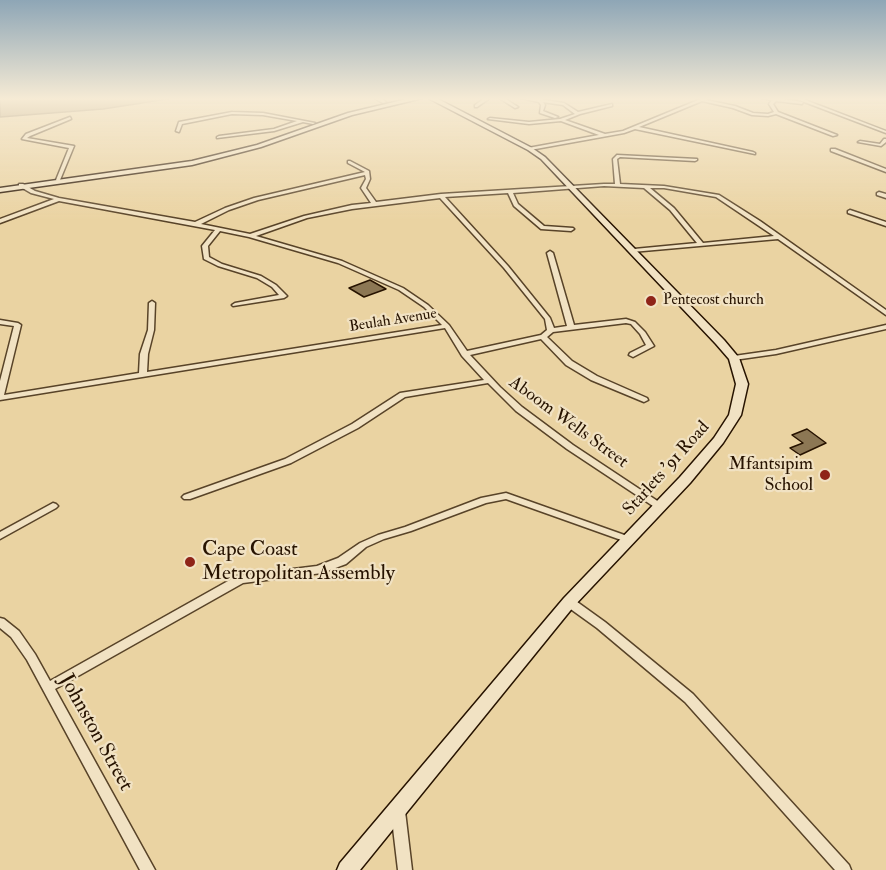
<!DOCTYPE html>
<html>
<head>
<meta charset="utf-8">
<style>
  body { margin:0 }
  canvas { display:block; background:#ead3a2 }
</style>
</head>
<body>
<canvas width="886" height="870"></canvas>
<script>
const context = document.querySelector('canvas').getContext('2d');
context.lineJoin = 'round';
function fillPath(path, color) {
  context.fillStyle = color;
  context.fill(path, 'evenodd');
}
function shape(rows) {
  const path = new Path2D();
  for (const r of rows) {
    path.moveTo(r[0], r[1]);
    for (let i = 2; i < r.length; i += 2) path.lineTo(r[i], r[i + 1]);
  }
  return path;
}
function strokePath(path, color, width, dash) {
  context.strokeStyle = color;
  context.lineWidth = width;
  context.lineCap = dash ? 'butt' : 'round';
  context.setLineDash(dash || []);
  context.stroke(path);
}
function write(font, color, halo, rows, align = 'center') {
  context.font = font + ' "IM FELL Double Pica",serif';
  context.lineWidth = 4.5;
  context.setLineDash([]);
  context.textBaseline = 'middle';
  context.strokeStyle = halo;
  context.fillStyle = color;
  for (const [text, x, y, turn = 0] of rows) {
    context.save();
    context.translate(x, y);
    context.rotate((+turn || 0) * Math.PI / 180);
    context.textAlign = isNaN(turn) ? turn : align;
    if (halo) context.strokeText(text, 0, 0);
    context.fillText(text, 0, 0);
    context.restore();
  }
}
const water = shape([
  [0,98,174,98,103,109,0,117,0,98]
]);
fillPath(water, '#a8926b');
strokePath(water, '#745f40', 1.5);
const building = shape([
  [370,280,386,289,364,297,349,288,370,280],
  [807,429,826,443,800,455,790,448,803,443,792,435,807,429]
]);
fillPath(building, '#8c7754');
strokePath(building, '#271300', 1.5);
const street = shape([
  [374,98,380,98,386,102,383,103,374,98],
  [485,98,490,98,477,107,475,107,475,105,485,98],
  [499,98,504,98,518,107,515,108,499,98],
  [520,98,532,98,564,103,578,112,612,104,612,106,580,114,565,120,605,134,623,131,703,98,709,98,706,100,735,106,753,113,768,114,774,112,769,104,772,100,761,98,774,98,803,102,802,104,776,101,773,104,778,112,837,135,833,136,776,114,768,116,752,115,733,108,702,101,639,127,753,152,755,153,755,154,635,129,624,133,530,150,528,149,528,148,599,135,561,121,529,124,488,119,490,118,529,122,560,119,575,114,563,105,543,102,545,105,543,111,558,117,555,118,540,113,541,105,539,102,520,98],
  [794,98,800,98,886,131,886,133,794,98],
  [232,112,263,113,315,123,313,124,303,122,274,131,217,138,217,137,219,136,274,129,297,121,263,115,232,114,182,124,179,132,176,131,179,122,232,112],
  [70,117,71,119,30,136,27,138,74,146,60,180,58,181,56,180,69,148,22,139,26,134,70,117],
  [884,139,886,139,886,142,881,146,858,142,860,141,880,144,884,139],
  [831,149,835,149,886,169,886,172,831,151,831,149],
  [617,155,697,159,697,160,695,161,620,157,617,159,620,184,664,186,719,195,760,221,886,310,886,315,778,239,632,252,631,251,634,249,697,243,670,210,644,188,604,186,513,193,518,204,544,226,573,228,574,229,571,231,541,229,514,206,508,193,445,197,508,266,550,318,554,328,567,326,547,253,550,251,553,253,574,325,626,319,635,322,645,332,654,346,633,357,629,355,630,353,646,345,640,334,631,324,626,323,553,332,547,337,572,361,597,376,647,398,648,400,644,402,591,380,566,365,541,339,470,355,500,387,522,407,573,445,662,504,664,506,662,508,656,508,567,449,516,411,488,383,405,397,358,428,291,463,190,499,184,499,182,497,184,495,285,459,352,424,400,393,484,380,462,356,445,328,0,400,0,381,14,326,0,324,0,320,18,323,21,325,4,395,139,373,140,354,148,330,149,303,152,301,155,303,154,330,148,354,147,372,442,325,424,307,399,290,338,263,249,237,220,231,208,246,209,257,222,264,261,276,276,285,287,296,284,298,233,306,232,305,235,303,279,295,272,287,257,278,218,266,204,259,202,246,215,230,59,201,0,223,0,219,54,199,31,193,19,186,19,184,23,184,35,191,59,198,195,222,225,208,254,198,365,172,348,163,348,161,350,161,369,171,370,179,366,188,376,202,441,194,604,184,615,184,613,159,617,155],
  [365,175,366,179,361,188,371,203,352,205,304,216,250,234,201,224,229,210,258,200,365,175],
  [650,188,664,188,716,197,774,236,703,243,674,208,650,188],
  [440,198,504,268,545,319,547,330,541,335,467,351,449,325,428,305,403,288,342,261,256,236,307,218,352,209,440,198],
  [879,192,886,194,886,198,877,195,877,193,879,192],
  [850,210,886,222,886,226,848,213,848,211,850,210],
  [886,325,886,329,776,354,734,360,730,358,734,356,776,350,886,325],
  [506,493,630,537,632,539,630,541,624,541,506,499,486,503,411,531,384,539,366,547,346,564,322,573,243,583,55,689,155,870,140,870,27,660,11,637,0,628,0,618,4,619,19,631,35,654,50,681,237,576,317,566,338,558,360,543,378,535,405,527,481,498,506,493],
  [53,503,56,504,58,506,56,508,0,539,0,532,53,503],
  [569,598,573,599,605,622,693,694,849,865,851,870,835,870,685,702,597,628,565,605,564,602,565,599,569,598],
  [398,805,403,806,405,811,412,870,398,870,391,811,393,806,398,805]
]);
const secondary = shape([
  [411,98,423,98,352,115,261,147,192,165,0,192,0,188,192,161,257,145,348,113,411,98],
  [428,98,436,98,532,148,545,157,724,340,739,358,748,384,741,415,723,443,690,483,574,606,360,870,337,870,340,863,564,598,680,477,714,438,729,415,736,384,729,359,716,344,541,159,528,150,428,98]
]);
strokePath(street, '#584328', 3);
strokePath(secondary, '#271300', 3);
fillPath(street, '#f1e2c3');
fillPath(secondary, '#f1e2c3');
const sky = context.createLinearGradient(0, 0, 0, 220);
sky.addColorStop(0, '#8ea6b6');
sky.addColorStop(0.45, '#f6ebd5');
sky.addColorStop(1, '#f6ebd500');
context.fillStyle = sky;
context.fillRect(0, 0, 886, 220);
for (const [x, y, r, color] of [
  [651,301,6,"#8f2418"],
  [825,475,6,"#8f2418"],
  [190,562,6,"#8f2418"]
]) {
  const dot = new Path2D();
  dot.arc(x, y, r, 0, 2 * Math.PI);
  context.fillStyle = color;
  context.fill(dot);
  strokePath(dot, '#f1e2c3', 2);
}
write('15px', '#271300', '#f1e2c3', [
  ["Pentecost church",663,301]
], 'left');
write('15px', '#271300', '#f1e2c3', [
  ["Beulah Avenue",393,321,-9]
]);
write('18px', '#271300', '#f1e2c3', [
  ["Aboom Wells Street",568,423,36],
  ["Starlets '91 Road",667,469,-48]
]);
write('18px', '#271300', '#f1e2c3', [
  ["Mfantsipim",813,465],
  ["School",813,486]
], 'right');
write('21px', '#271300', '#f1e2c3', [
  ["Cape Coast",202,550],
  ["Metropolitan Assembly",202,574]
], 'left');
write('21px', '#271300', '#f1e2c3', [
  ["Johnston Street",95,733,61]
]);
</script>
</body>
</html>
